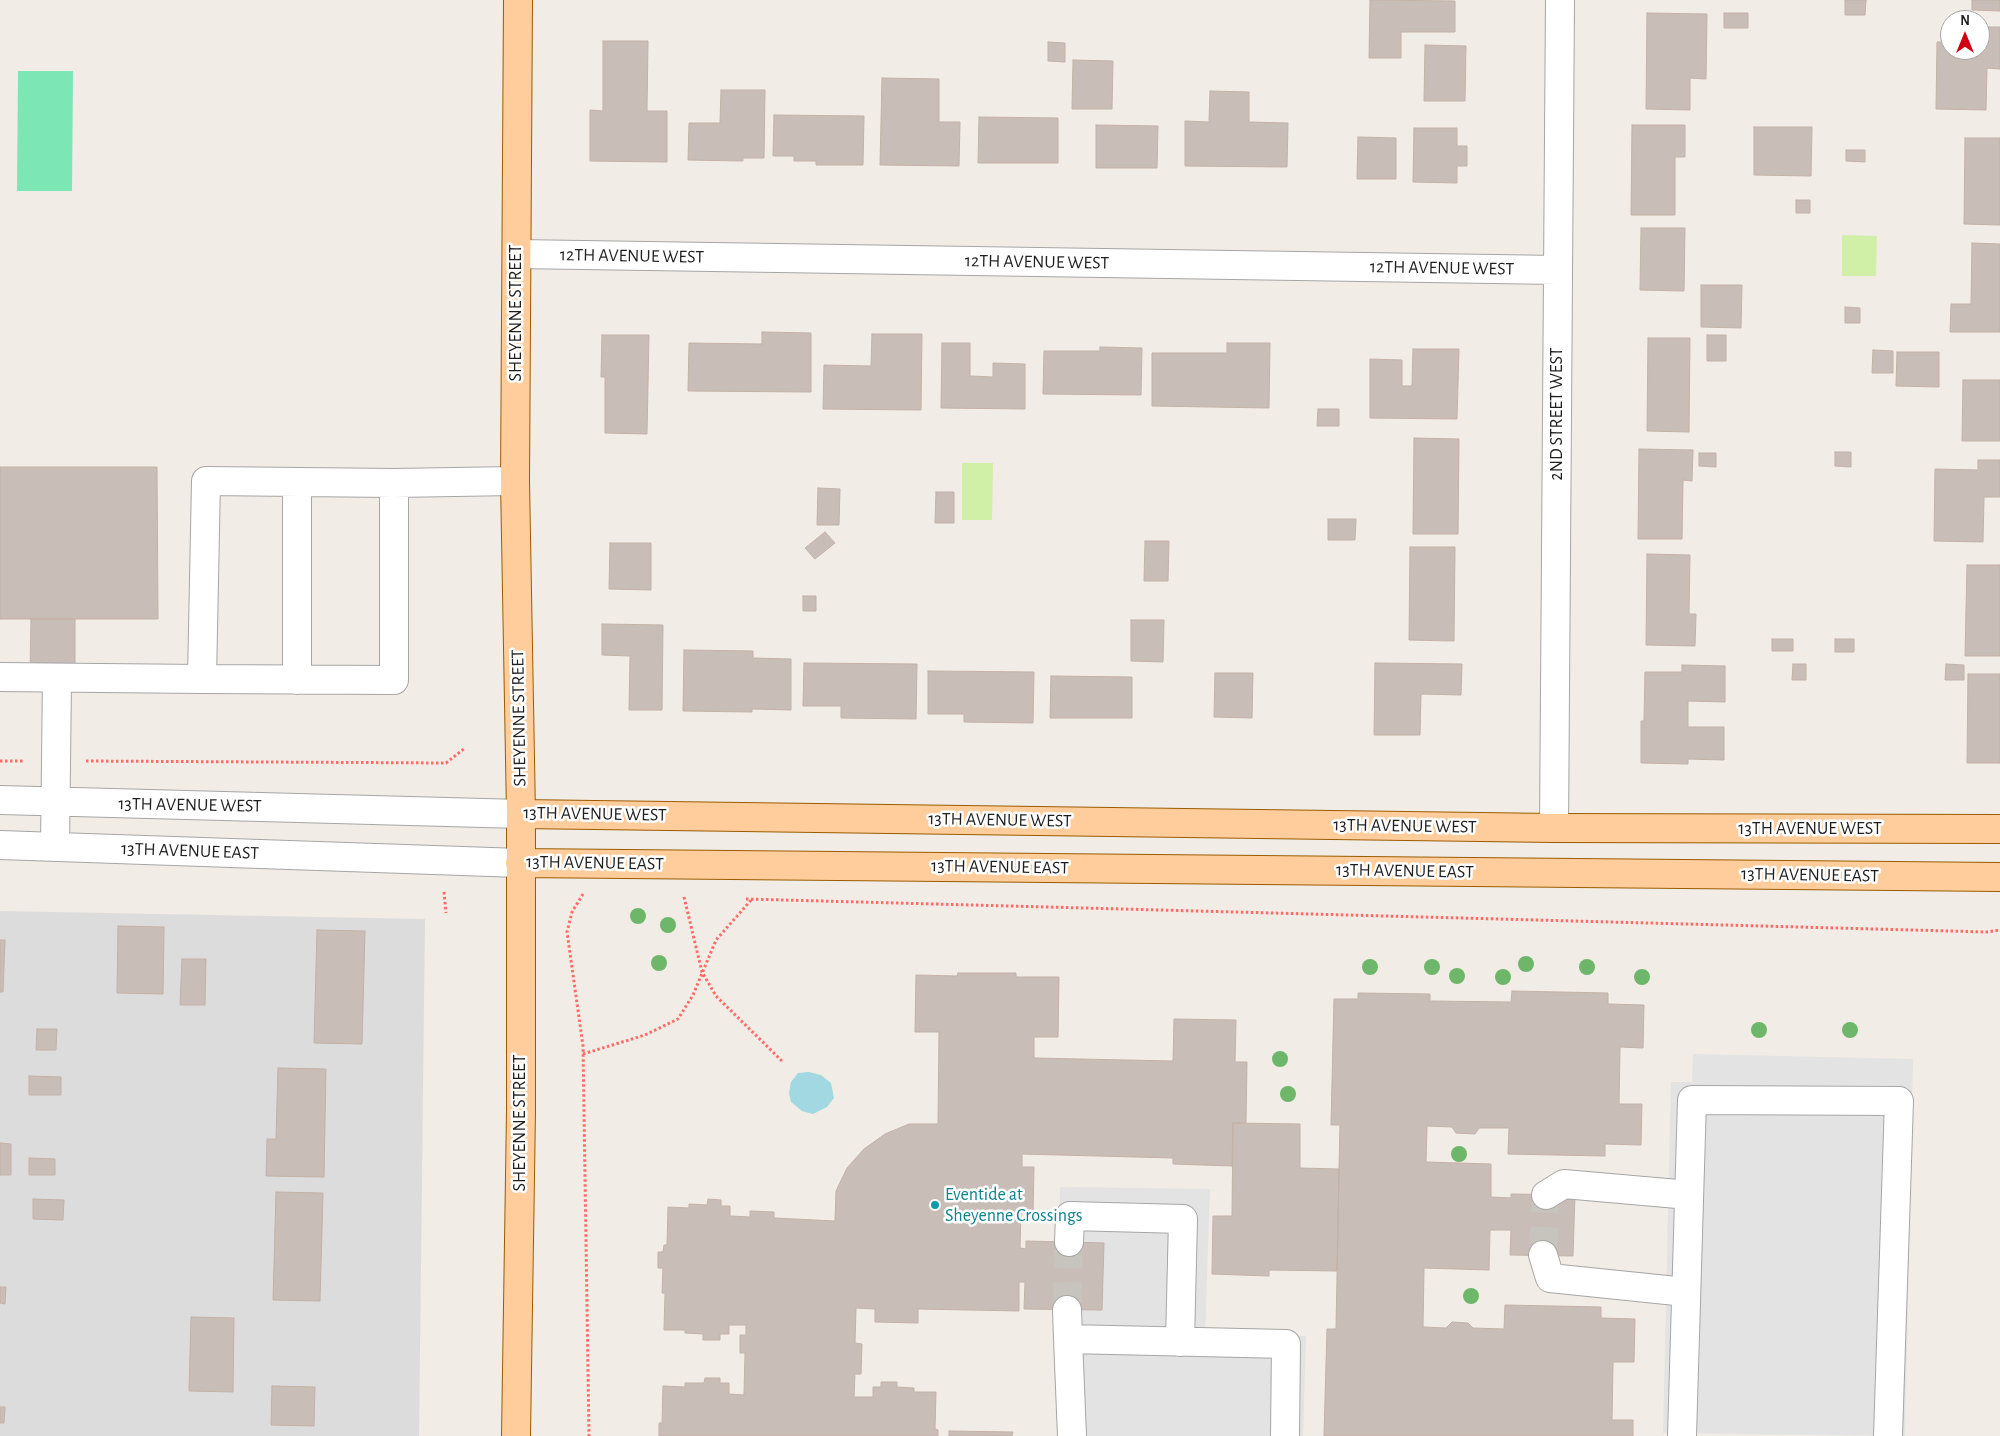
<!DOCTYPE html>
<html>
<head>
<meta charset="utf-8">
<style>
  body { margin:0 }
  #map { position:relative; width:2000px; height:1436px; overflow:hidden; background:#f1ece5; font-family:"Alegreya Sans",sans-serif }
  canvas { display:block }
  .north { position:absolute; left:1940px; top:10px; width:50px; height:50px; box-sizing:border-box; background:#fff; border:1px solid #a5a5a5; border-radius:50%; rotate:0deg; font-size:14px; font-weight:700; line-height:20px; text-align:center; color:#1f1f1f }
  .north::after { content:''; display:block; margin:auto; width:18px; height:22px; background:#cf0010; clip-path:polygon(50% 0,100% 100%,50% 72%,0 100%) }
</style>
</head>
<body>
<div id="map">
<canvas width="2000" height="1436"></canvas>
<div class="north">N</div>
</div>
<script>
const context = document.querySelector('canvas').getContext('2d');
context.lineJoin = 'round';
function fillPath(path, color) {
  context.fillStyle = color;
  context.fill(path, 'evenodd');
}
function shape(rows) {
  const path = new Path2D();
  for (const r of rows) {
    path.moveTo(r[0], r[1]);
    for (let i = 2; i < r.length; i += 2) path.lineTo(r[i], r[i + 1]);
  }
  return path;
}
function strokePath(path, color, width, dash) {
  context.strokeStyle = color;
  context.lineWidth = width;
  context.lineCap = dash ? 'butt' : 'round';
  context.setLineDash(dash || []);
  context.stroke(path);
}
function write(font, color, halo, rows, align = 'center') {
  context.font = font + ' "Alegreya Sans",sans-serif';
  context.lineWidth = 5;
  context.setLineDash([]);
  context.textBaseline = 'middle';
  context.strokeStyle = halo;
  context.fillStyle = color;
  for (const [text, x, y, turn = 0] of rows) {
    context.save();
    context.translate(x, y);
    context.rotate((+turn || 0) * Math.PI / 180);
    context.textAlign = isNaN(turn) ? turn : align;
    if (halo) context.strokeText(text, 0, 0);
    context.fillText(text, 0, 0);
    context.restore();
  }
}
fillPath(shape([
  [0,911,425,919,419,1436,0,1436]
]), '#dddcdc');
fillPath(shape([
  [1842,235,1877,236,1876,276,1842,276],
  [962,463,993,463,992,520,962,520]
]), '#d0efa7');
fillPath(shape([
  [18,71,73,71,72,191,17,191]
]), '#7ce7b5');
fillPath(shape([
  [1693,1054,1913,1059,1905,1436,1663,1433,1671,1082,1692,1082],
  [1060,1187,1210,1189,1205,1336,1306,1336,1303,1436,1057,1436]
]), '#e3e3e3');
fillPath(shape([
  [809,1072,821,1075,831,1083,834,1098,827,1107,813,1114,802,1111,791,1102,789,1093,791,1082,798,1073]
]), '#a1d8e2');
const building = shape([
  [1370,0,1455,1,1455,32,1401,32,1401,58,1369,58,1370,0],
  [1845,0,1866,0,1865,15,1845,15,1845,0],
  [1972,0,2000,0,2000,11,1972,10,1972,0],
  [1647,13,1707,14,1706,79,1690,78,1690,110,1646,109,1647,13],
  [1724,13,1748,13,1748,28,1724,28,1724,13],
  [1981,27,2000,27,2000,69,1987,68,1986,110,1936,109,1937,42,1950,42,1950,50,1980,50,1981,27],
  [603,41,648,41,647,111,667,111,667,162,590,161,590,110,603,111,603,41],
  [1048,42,1065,43,1065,62,1048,61,1048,42],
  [1425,45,1466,46,1465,101,1424,101,1425,45],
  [1073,60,1113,61,1112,109,1072,109,1073,60],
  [882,78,939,79,939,122,960,122,959,166,880,165,882,78],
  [721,90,765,90,764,158,743,158,743,161,688,160,689,123,720,123,721,90],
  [1210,91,1249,92,1249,122,1288,123,1287,167,1185,166,1185,121,1209,122,1210,91],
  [774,115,864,116,863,165,816,165,816,161,794,161,794,156,773,156,774,115],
  [979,117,1058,118,1058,163,978,163,979,117],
  [1096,125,1158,126,1157,168,1096,168,1096,125],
  [1632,125,1685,125,1685,157,1675,157,1675,215,1631,215,1632,125],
  [1754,127,1812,127,1811,176,1754,175,1754,127],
  [1414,128,1457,128,1457,146,1467,146,1467,166,1457,166,1457,183,1413,182,1414,128],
  [1358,137,1396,138,1396,179,1357,179,1358,137],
  [1965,138,2000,138,2000,225,1964,224,1965,138],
  [1846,150,1865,150,1865,162,1846,161,1846,150],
  [1796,200,1810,200,1810,213,1796,213,1796,200],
  [1641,228,1685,228,1684,291,1640,290,1641,228],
  [1972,243,2000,244,2000,332,1950,332,1951,304,1971,304,1972,243],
  [1701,285,1742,285,1741,328,1701,327,1701,285],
  [1845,307,1860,308,1860,323,1845,323,1845,307],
  [762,332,811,333,811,392,688,391,689,343,762,344,762,332],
  [872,334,922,334,921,410,823,409,824,365,871,366,872,334],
  [602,335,649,335,647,434,605,433,605,377,601,377,602,335],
  [1707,335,1726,335,1726,361,1707,361,1707,335],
  [1648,338,1690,338,1689,432,1647,431,1648,338],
  [942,343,970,343,970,376,993,377,993,363,1025,364,1025,409,941,408,942,343],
  [1227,343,1270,343,1269,408,1152,406,1152,353,1227,353,1227,343],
  [1100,347,1142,348,1141,395,1043,394,1044,351,1100,351,1100,347],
  [1413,349,1459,349,1457,419,1370,418,1370,359,1402,360,1402,386,1412,386,1413,349],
  [1873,350,1893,351,1893,373,1872,373,1873,350],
  [1897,352,1939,352,1939,387,1896,386,1897,352],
  [1963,380,2000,380,2000,441,1962,441,1963,380],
  [1318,409,1339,409,1339,426,1317,426,1318,409],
  [1414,438,1459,439,1458,534,1413,534,1414,438],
  [1639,449,1693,450,1692,481,1683,480,1682,539,1638,539,1639,449],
  [1835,452,1851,452,1851,467,1835,466,1835,452],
  [1699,453,1716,453,1716,467,1699,466,1699,453],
  [1978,460,2000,460,2000,497,1984,497,1983,542,1934,541,1935,469,1978,470,1978,460],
  [0,467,157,467,158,619,0,619,0,467],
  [818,488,840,489,839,525,817,525,818,488],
  [936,492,954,492,954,523,935,523,936,492],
  [1328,519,1356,519,1355,540,1328,540,1328,519],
  [825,532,835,543,815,559,805,548,825,532],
  [1145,541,1169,541,1168,581,1144,581,1145,541],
  [610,543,651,543,651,590,609,589,610,543],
  [1410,547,1455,547,1454,641,1409,640,1410,547],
  [1647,554,1690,555,1689,614,1696,614,1695,646,1646,645,1647,554],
  [1967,565,2000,565,2000,656,1965,656,1967,565],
  [803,596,816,596,816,611,803,611,803,596],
  [31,619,75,619,75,675,30,674,31,619],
  [1131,620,1164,620,1163,662,1131,661,1131,620],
  [602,624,663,625,662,710,629,710,630,656,602,655,602,624],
  [1772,639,1793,639,1793,651,1772,651,1772,639],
  [1835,639,1854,639,1854,652,1835,652,1835,639],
  [684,650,753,651,753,658,791,659,791,710,752,709,752,712,683,711,684,650],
  [804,663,917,664,916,719,841,718,841,706,803,706,804,663],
  [1375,663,1462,664,1461,695,1421,694,1420,735,1374,735,1375,663],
  [1793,664,1806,664,1806,680,1792,680,1793,664],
  [1946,664,1964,665,1964,680,1945,680,1946,664],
  [1682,665,1725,666,1725,702,1688,701,1688,727,1724,727,1724,760,1688,759,1688,764,1641,763,1641,721,1644,721,1645,672,1682,672,1682,665],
  [928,671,1034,672,1033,723,964,722,964,714,928,714,928,671],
  [1215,673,1253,673,1252,718,1214,717,1215,673],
  [1968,674,2000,674,2000,763,1967,763,1968,674],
  [1051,676,1132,677,1132,718,1050,718,1051,676],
  [118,926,164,927,163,994,117,993,118,926],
  [317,930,365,931,362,1044,314,1043,317,930],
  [0,940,5,940,3,992,0,992,0,940],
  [182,959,206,959,205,1005,180,1005,182,959],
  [958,973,1016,973,1016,977,1059,977,1058,1037,1034,1037,1034,1058,1173,1061,1174,1019,1236,1020,1235,1062,1247,1062,1246,1123,1233,1123,1232,1166,1173,1164,1173,1158,1022,1154,1022,1167,1034,1167,1033,1213,1021,1213,1020,1248,1026,1249,1026,1241,1104,1243,1102,1310,1024,1309,1025,1282,1019,1282,1019,1311,918,1309,918,1323,875,1322,875,1309,856,1308,855,1343,862,1344,861,1374,855,1374,854,1397,873,1397,873,1387,881,1387,881,1382,897,1382,897,1387,914,1388,914,1392,936,1392,935,1429,938,1430,938,1436,659,1436,659,1423,662,1423,663,1386,685,1387,685,1383,704,1383,705,1378,720,1378,720,1383,729,1383,729,1394,744,1395,745,1353,740,1353,740,1335,746,1335,746,1325,729,1325,729,1334,720,1334,720,1340,703,1340,703,1334,685,1333,685,1330,664,1330,665,1293,662,1293,663,1268,658,1268,658,1252,663,1252,664,1245,667,1245,668,1207,689,1208,689,1204,707,1205,708,1199,721,1200,721,1206,730,1206,730,1216,750,1217,750,1211,774,1212,774,1218,835,1221,836,1191,847,1168,864,1149,885,1134,909,1124,938,1124,939,1032,915,1032,916,975,957,976,958,973],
  [1512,991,1608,993,1608,1004,1644,1005,1643,1048,1620,1047,1619,1104,1642,1104,1641,1145,1605,1144,1605,1156,1508,1154,1509,1128,1479,1128,1475,1134,1456,1133,1452,1127,1427,1126,1426,1162,1491,1164,1491,1197,1511,1198,1511,1194,1575,1195,1573,1256,1510,1255,1511,1230,1490,1230,1489,1270,1424,1268,1423,1327,1446,1328,1452,1322,1468,1323,1473,1328,1504,1329,1505,1305,1601,1307,1601,1318,1635,1319,1634,1362,1613,1362,1612,1420,1633,1420,1633,1436,1324,1436,1327,1329,1336,1329,1339,1169,1340,1125,1331,1125,1334,999,1358,999,1358,993,1430,994,1430,1001,1511,1002,1512,991],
  [37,1029,57,1029,56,1050,36,1050,37,1029],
  [278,1068,326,1069,324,1177,266,1176,267,1139,276,1139,278,1068],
  [29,1076,61,1077,61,1095,29,1095,29,1076],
  [1233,1123,1300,1124,1300,1168,1339,1169,1337,1271,1269,1270,1269,1276,1212,1274,1213,1216,1232,1216,1233,1123],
  [0,1143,11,1144,11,1175,0,1175,0,1143],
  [29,1158,55,1159,55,1175,29,1175,29,1158],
  [276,1192,323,1193,320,1301,273,1300,276,1192],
  [33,1199,64,1200,63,1220,33,1219,33,1199],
  [0,1287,6,1287,5,1304,0,1303,0,1287],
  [191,1317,234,1318,233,1392,189,1391,191,1317],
  [272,1386,315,1387,314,1426,271,1425,272,1386],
  [0,1407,5,1407,4,1423,0,1423,0,1407],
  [949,1431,1013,1432,1012,1436,949,1436,949,1431]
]);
fillPath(building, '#c9beb7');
strokePath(building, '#c4b1a6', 1);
strokePath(shape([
  [1543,1255,1546,1195],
  [1067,1310,1069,1242]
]), '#c7c3bd', 28, [28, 14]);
const minor = shape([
  [517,254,1558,270],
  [297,482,297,680],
  [394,483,515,481],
  [0,677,202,679,394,680,394,483,206,481,202,679],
  [0,800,521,814],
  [1554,828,1560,0],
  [0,845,520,863],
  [55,847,57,678],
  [1546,1195,1564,1184,1689,1195],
  [1069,1242,1070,1216,1183,1219,1180,1342],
  [1543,1255,1550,1278,1686,1292],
  [1067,1310,1068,1339],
  [1072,1436,1068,1339,1286,1344,1285,1436],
  [1682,1436,1692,1100,1899,1101,1888,1436]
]);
const major = shape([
  [521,814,1554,828,2000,829],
  [520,863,2000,877],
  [516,1436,521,1111,521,814,515,481,518,0]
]);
strokePath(minor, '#a6a6a6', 30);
strokePath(major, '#9b5c00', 30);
strokePath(shape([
  [0,761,24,761],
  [86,761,446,763,465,748],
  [444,892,446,913],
  [583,894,572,912,567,932,583,1046,589,1436],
  [684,897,702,972,716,996,783,1062],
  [746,899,1987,932,2000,930],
  [583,1054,645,1035,678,1019,693,995,716,940,752,899]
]), '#ff6c68', 3, [2.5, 2.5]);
strokePath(minor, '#fff', 28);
strokePath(major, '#ffcd9c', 28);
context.fillStyle = '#6eb669';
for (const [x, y] of [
  [638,916],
  [668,925],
  [659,963],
  [1526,964],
  [1370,967],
  [1432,967],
  [1587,967],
  [1457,976],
  [1503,977],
  [1642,977],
  [1759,1030],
  [1850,1030],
  [1280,1059],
  [1288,1094],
  [1459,1154],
  [1471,1296]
]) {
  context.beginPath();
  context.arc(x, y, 8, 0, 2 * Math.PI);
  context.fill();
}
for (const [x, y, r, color] of [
  [935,1205,5,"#0f9aa8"]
]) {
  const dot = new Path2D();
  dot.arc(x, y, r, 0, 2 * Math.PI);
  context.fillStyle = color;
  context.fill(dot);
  strokePath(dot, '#fff', 2);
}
write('18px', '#1f1f1f', '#fff', [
  ["12TH AVENUE WEST",632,256,1],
  ["12TH AVENUE WEST",1037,262,1],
  ["12TH AVENUE WEST",1442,268,1],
  ["SHEYENNE STREET",516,313,-90],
  ["2ND STREET WEST",1557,414,-90],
  ["SHEYENNE STREET",519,718,-91],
  ["13TH AVENUE WEST",190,805,1],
  ["13TH AVENUE WEST",595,814,1],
  ["13TH AVENUE WEST",1000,820,1],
  ["13TH AVENUE WEST",1405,826,1],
  ["13TH AVENUE WEST",1810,829],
  ["13TH AVENUE EAST",190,851,2],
  ["13TH AVENUE EAST",595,863,1],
  ["13TH AVENUE EAST",1000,867,1],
  ["13TH AVENUE EAST",1405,871,1],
  ["13TH AVENUE EAST",1810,875,1],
  ["SHEYENNE STREET",520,1123,-90]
]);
write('18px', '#0d838f', '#fff', [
  ["Eventide at",945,1195],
  ["Sheyenne Crossings",945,1216]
], 'left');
</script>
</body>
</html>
